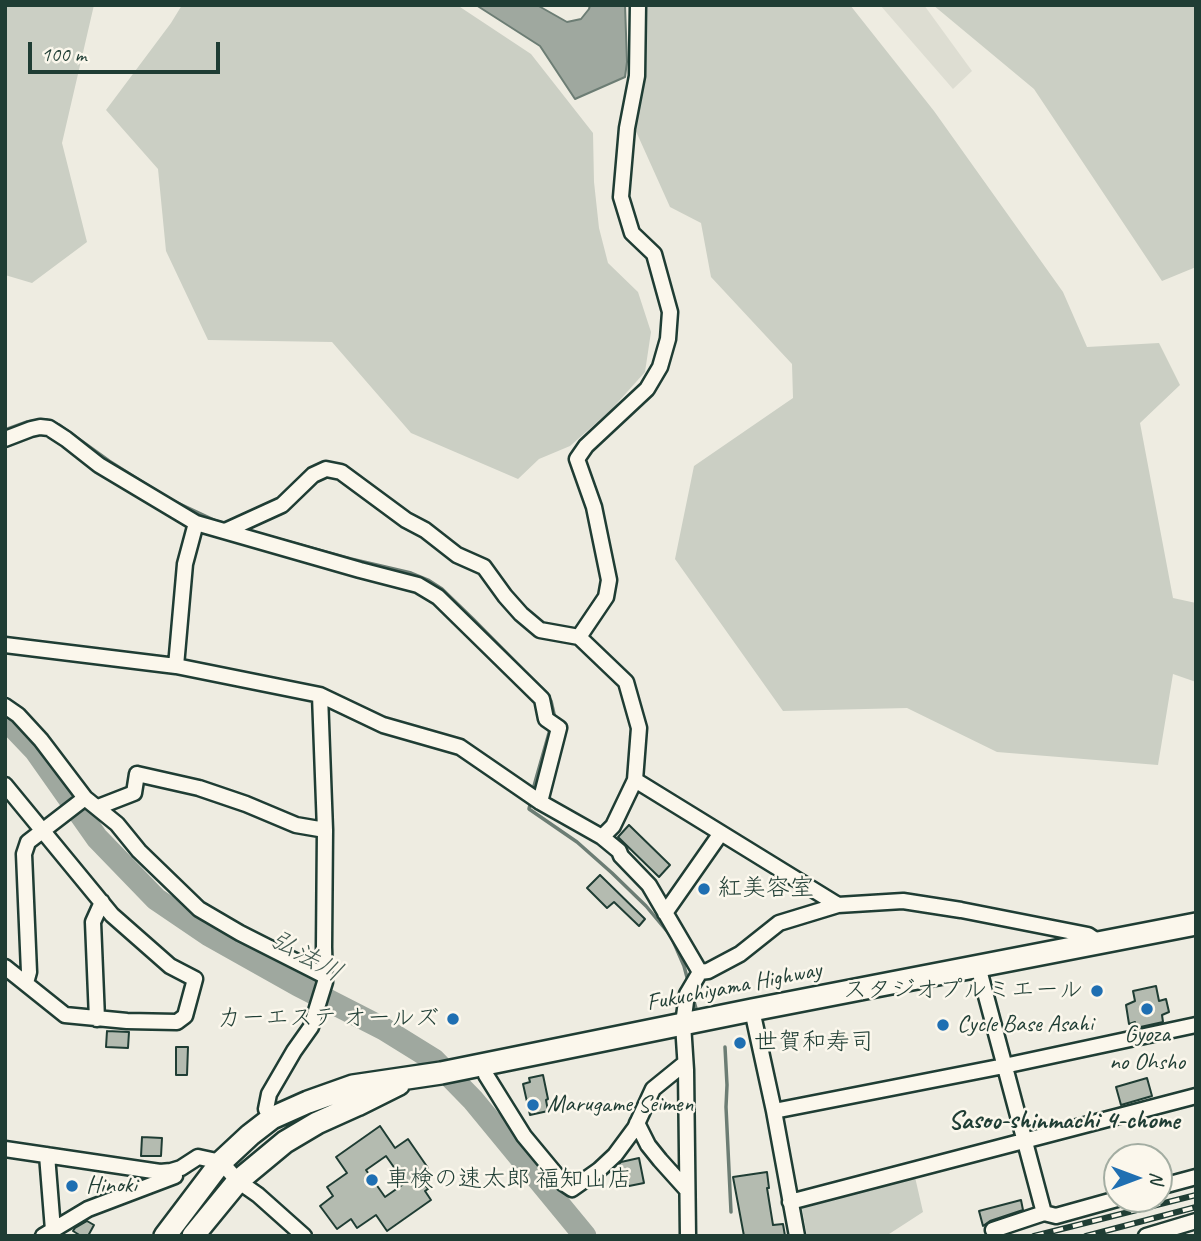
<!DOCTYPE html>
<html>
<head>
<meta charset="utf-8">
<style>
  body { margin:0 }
  #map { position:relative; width:1201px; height:1241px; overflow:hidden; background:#eeece1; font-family:Caveat,sans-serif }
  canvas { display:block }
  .frame { position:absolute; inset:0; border:7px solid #1f3d34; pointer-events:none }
  .north { position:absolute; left:1103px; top:1143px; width:70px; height:70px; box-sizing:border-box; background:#fbf7ec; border:2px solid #a3ada2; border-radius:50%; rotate:90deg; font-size:19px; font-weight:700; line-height:28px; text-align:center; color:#1f3d34 }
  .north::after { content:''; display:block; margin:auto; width:24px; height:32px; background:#1f6fb2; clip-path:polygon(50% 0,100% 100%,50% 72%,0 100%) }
  .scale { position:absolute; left:28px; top:42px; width:192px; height:32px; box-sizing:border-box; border:4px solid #1f3d34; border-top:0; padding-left:9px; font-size:21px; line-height:24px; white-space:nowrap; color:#1f3d34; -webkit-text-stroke:5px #fbf7ec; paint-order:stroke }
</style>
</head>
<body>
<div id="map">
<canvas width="1201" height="1241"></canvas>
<div class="frame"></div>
<div class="north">N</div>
<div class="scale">100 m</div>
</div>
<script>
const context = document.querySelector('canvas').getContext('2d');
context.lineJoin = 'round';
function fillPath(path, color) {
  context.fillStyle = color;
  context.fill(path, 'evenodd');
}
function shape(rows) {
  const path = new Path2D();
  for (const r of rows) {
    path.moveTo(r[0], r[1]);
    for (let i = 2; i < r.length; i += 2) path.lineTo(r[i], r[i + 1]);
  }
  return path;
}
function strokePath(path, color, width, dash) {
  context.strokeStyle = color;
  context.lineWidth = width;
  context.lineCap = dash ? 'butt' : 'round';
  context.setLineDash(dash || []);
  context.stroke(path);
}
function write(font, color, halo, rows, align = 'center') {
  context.font = font + ' Caveat,"Klee One",sans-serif';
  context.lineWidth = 5;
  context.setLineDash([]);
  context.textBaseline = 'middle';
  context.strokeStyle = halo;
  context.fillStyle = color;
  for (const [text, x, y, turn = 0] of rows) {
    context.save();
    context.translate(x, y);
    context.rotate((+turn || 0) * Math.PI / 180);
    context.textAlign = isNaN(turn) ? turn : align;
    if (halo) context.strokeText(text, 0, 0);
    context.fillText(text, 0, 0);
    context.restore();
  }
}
fillPath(shape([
  [880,5,924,5,972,71,953,89]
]), '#ddddd2');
fillPath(shape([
  [5,5,94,5,62,143,87,242,32,283,5,275],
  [182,5,457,5,531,54,593,133,594,182,599,228,608,263,638,292,651,332,645,372,610,411,570,446,539,459,518,479,411,433,332,342,208,340,166,251,158,169,106,110,171,23],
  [641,5,850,5,934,111,1063,292,1087,347,1159,343,1180,385,1140,423,1173,598,1196,603,1196,682,1173,674,1158,765,997,752,907,708,783,711,675,559,694,466,793,398,792,364,711,277,701,223,670,207,630,118],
  [933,5,1196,5,1196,267,1162,281,1034,89],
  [915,1177,923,1212,886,1236,807,1236,802,1208]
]), '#cbcfc4');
const water = shape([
  [476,5,537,5,567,22,581,19,589,9,590,5,625,5,627,62,625,77,575,99,540,46,476,5]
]);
fillPath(water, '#9fa89f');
strokePath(water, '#6c7d74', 2);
strokePath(shape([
  [5,430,27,422,36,421,47,420,59,425,109,461,161,494],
  [171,500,216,521,228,525],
  [242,529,351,559,411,573,428,580,442,589,473,619,545,692,551,701,554,714,553,719],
  [532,793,551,726],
  [531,800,529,809,577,842,612,873,646,906,671,936,684,966,688,981],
  [693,998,697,1012],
  [725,1047,727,1085,726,1107,731,1212]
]), '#6c7d74', 3.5);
strokePath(shape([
  [5,722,15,729,35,750,97,838,156,899,209,935,298,985,384,1029,434,1060,473,1100,585,1236]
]), '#9fa89f', 23);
const building = shape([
  [629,825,670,865,659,877,618,837,629,825],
  [600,875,645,919,639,926,614,902,607,908,587,888,600,875],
  [1156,986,1159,1001,1166,999,1169,1012,1162,1015,1163,1022,1136,1028,1135,1022,1129,1024,1126,1005,1135,1001,1133,991,1156,986],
  [107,1031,129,1032,128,1048,106,1047,107,1031],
  [176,1047,188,1047,187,1075,176,1075,176,1047],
  [543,1075,548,1099,546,1100,548,1111,530,1115,523,1084,530,1082,529,1078,543,1075],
  [1147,1078,1152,1096,1121,1105,1116,1087,1147,1078],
  [380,1126,395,1148,408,1139,428,1168,418,1175,428,1189,425,1191,431,1200,387,1231,376,1215,357,1228,351,1219,337,1229,320,1206,333,1196,327,1187,347,1173,336,1157,380,1126],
  [386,1156,405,1183,385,1197,366,1170,386,1156],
  [142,1137,162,1138,161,1156,141,1156,142,1137],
  [639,1158,644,1183,624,1187,619,1164,621,1162,639,1158],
  [767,1172,769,1188,767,1188,773,1225,783,1224,785,1236,744,1236,733,1177,767,1172],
  [1021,1200,1023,1210,990,1221,983,1226,979,1211,1021,1200],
  [87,1221,94,1225,88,1236,81,1236,73,1231,75,1228,87,1221]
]);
fillPath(building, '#b4bbb0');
strokePath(building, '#1f3d34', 2);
const minor = shape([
  [5,439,31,429,40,427,49,428,66,439,99,465,196,523,360,570,418,585,438,597,542,699,546,719,559,728,540,802],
  [225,531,282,505,313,475,326,469,341,472,406,520,425,530,457,555,484,567,505,596,521,614,540,630,579,637,626,682,639,728,635,780,613,826,602,837],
  [579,637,606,597,609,580,594,507,577,459,586,446,647,389,660,367,668,339,670,312,654,254,632,233,621,197,627,128,637,76,638,5],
  [5,645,176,666,320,695,383,725,460,747,540,802,602,837,619,851,621,856,649,885,700,972],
  [176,666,185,564,196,523],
  [5,706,18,715,41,740,85,798,117,824,139,851,199,909,240,933,325,976],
  [635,780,838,905],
  [5,785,112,915,170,966,195,979,185,1016,177,1022,127,1021,65,1015,5,967],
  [98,807,134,793,137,774,199,788,246,804,296,825,325,830],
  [665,913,721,833],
  [978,966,1044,1213,1056,1216,1117,1199],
  [26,983,29,972,24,854,28,842,85,798],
  [752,1010,774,1111,797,1236],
  [97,1019,93,922,102,902],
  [484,1063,486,1075,524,1136,563,1183,572,1189,599,1170,615,1155,635,1128,653,1089,685,1063],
  [774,1111,1004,1066,1196,1025],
  [272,1118,266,1109,269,1094,294,1051,311,1027,325,982,324,947,325,830,320,695],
  [637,1123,648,1145,660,1160,687,1190],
  [5,1149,160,1172,171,1171,181,1168,198,1157,221,1162,238,1181,258,1195,304,1236],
  [47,1155,53,1230],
  [1159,1187,1196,1177],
  [790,1202,1196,1096],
  [993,1230,1044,1213],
  [43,1236,88,1209,175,1176],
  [688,1236,686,1070,683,1024,687,994,700,972,708,971,740,954,779,923,838,905,903,901,961,910,1088,935,1100,943],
  [1146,1236,1196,1221]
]);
const highway = shape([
  [165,1236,221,1162,250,1135,272,1118,308,1102,353,1086,441,1073,752,1010,1196,924],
  [193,1236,238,1181,285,1142,317,1123,357,1105,399,1084]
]);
strokePath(minor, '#1f3d34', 19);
strokePath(highway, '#1f3d34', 26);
strokePath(minor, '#fbf7ec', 14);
strokePath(highway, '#fbf7ec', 21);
const rail = shape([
  [1034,1236,1196,1195],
  [1086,1236,1196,1207]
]);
strokePath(rail, '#1f3d34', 6);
strokePath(rail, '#fbf7ec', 3.5, [10]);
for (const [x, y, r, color] of [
  [704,889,7,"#1f6fb2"],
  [1097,991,7,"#1f6fb2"],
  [1147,1009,7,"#1f6fb2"],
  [453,1019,7,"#1f6fb2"],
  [943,1025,7,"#1f6fb2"],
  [740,1043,7,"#1f6fb2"],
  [533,1105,7,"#1f6fb2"],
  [372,1180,7,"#1f6fb2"],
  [72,1186,7,"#1f6fb2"]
]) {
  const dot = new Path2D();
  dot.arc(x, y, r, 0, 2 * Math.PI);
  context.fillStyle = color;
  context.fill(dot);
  strokePath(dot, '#fbf7ec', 2.5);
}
write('24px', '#1f3d34', '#fbf7ec', [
  ["紅美容室",718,889],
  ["スタジオプルミエール",1083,991,"right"],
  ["カーエステ オールズ",439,1019,"right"],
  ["Cycle Base Asahi",957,1025],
  ["Gyoza",1147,1035,"center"],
  ["no Ohsho",1147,1063,"center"],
  ["世賀和寿司",754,1043],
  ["Marugame Seimen",547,1105],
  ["車検の速太郎 福知山店",386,1180],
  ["Hinoki",86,1186]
], 'left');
write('24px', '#1f3d34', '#fbf7ec', [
  ["Fukuchiyama Highway",734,987,-11]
]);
write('italic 26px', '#455d54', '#fbf7ec', [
  ["弘法川",306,957,29]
]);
write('bold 26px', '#1f3d34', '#fbf7ec', [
  ["Sasoo-shinmachi 4-chome",1064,1121]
]);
</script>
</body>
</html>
